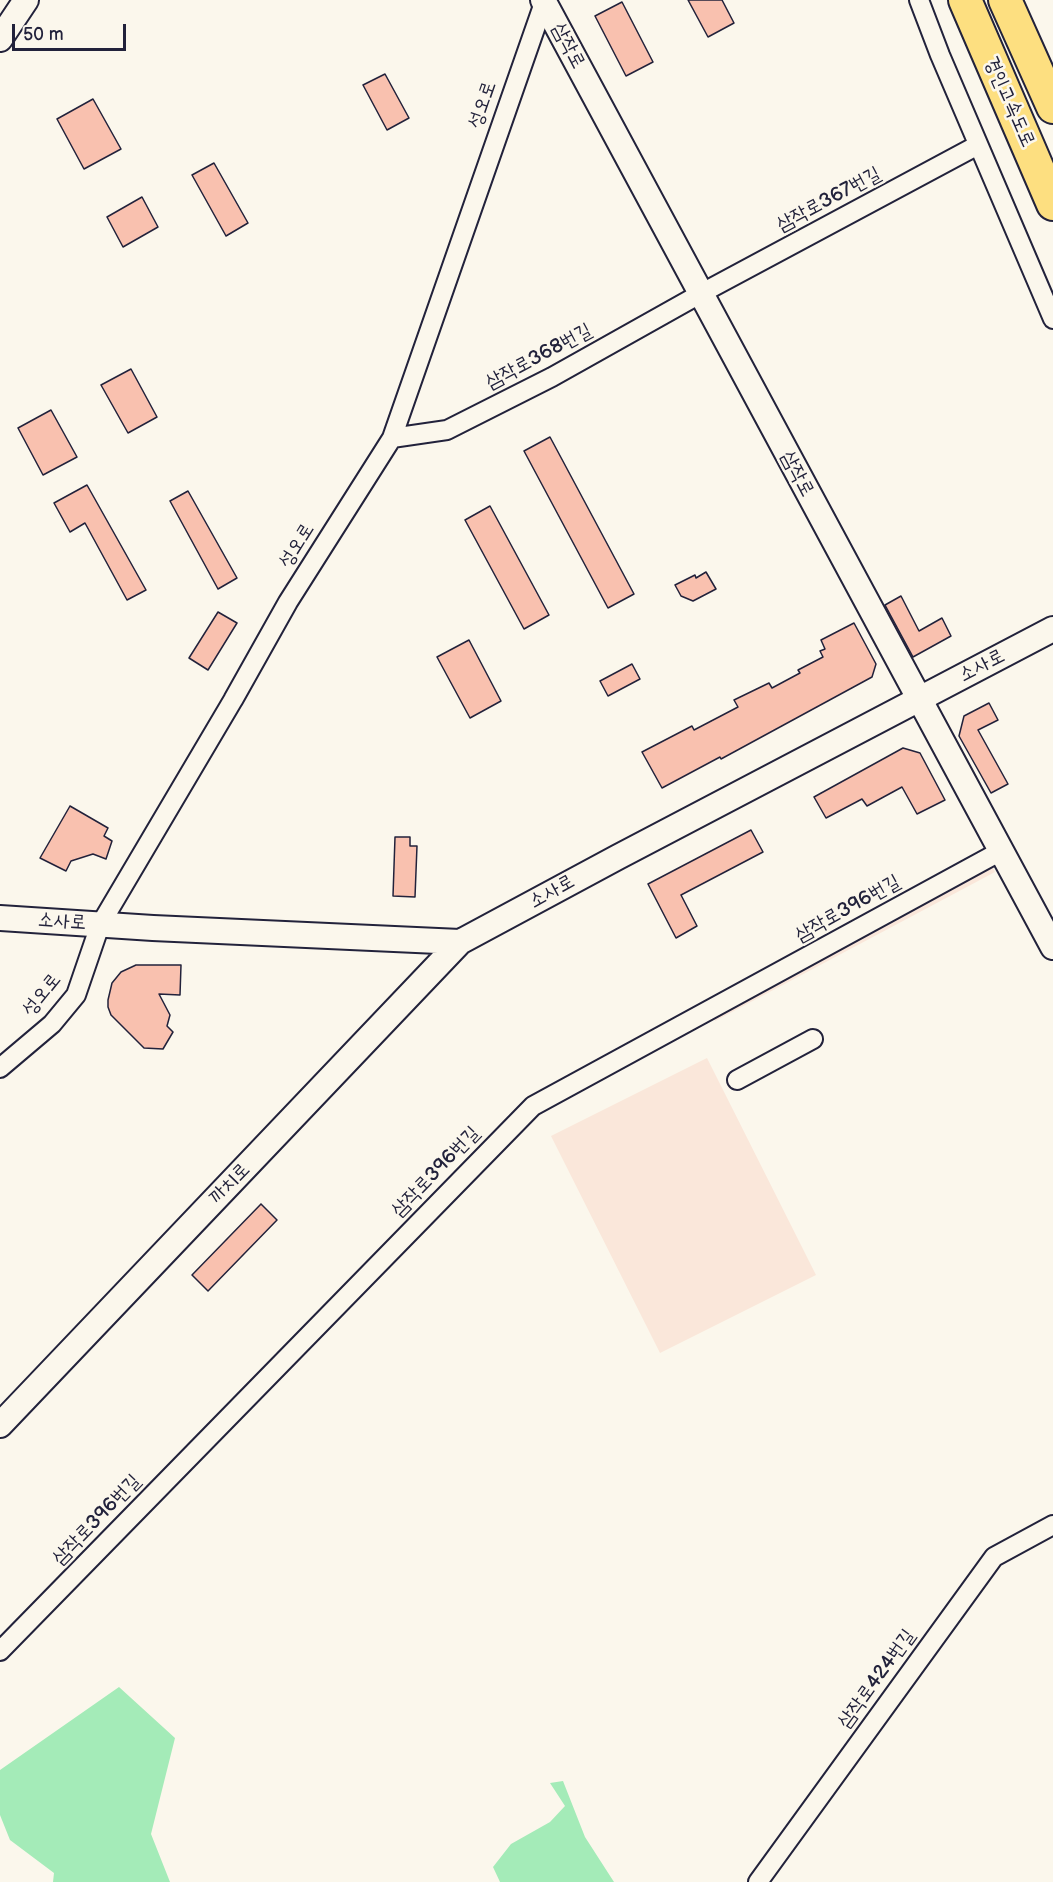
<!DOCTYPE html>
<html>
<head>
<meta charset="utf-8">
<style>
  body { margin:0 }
  #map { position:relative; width:1053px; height:1882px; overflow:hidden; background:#fbf7ec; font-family:"Balsamiq Sans",sans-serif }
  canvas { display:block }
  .scale { position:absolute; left:12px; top:24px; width:114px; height:27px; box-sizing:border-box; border:3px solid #22223b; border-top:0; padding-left:8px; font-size:18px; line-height:21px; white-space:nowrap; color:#22223b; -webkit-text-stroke:4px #fbf7ec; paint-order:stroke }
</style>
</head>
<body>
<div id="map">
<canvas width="1053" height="1882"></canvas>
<div class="scale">50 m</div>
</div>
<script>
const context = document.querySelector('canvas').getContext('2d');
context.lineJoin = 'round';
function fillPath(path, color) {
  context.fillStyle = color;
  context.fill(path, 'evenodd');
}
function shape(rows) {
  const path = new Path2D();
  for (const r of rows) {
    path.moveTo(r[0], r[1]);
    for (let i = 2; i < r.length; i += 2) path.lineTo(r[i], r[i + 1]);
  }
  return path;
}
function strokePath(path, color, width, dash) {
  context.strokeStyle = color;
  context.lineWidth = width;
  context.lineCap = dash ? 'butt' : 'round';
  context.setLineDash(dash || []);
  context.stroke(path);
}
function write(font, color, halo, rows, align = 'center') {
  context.font = font + ' "Balsamiq Sans","Poor Story",sans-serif';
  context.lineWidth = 5;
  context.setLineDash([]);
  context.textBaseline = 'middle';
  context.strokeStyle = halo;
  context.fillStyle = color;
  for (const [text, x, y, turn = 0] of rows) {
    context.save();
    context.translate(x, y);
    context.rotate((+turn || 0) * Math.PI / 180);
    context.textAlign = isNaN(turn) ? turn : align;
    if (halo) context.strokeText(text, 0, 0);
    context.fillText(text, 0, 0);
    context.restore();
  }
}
fillPath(shape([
  [986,855,995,872,715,1021,707,1005],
  [707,1058,816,1275,660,1353,551,1136]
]), '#fae7da');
fillPath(shape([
  [119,1687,175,1738,151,1834,170,1882,53,1882,54,1873,10,1840,0,1815,0,1770],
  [563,1781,585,1837,614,1882,500,1882,493,1867,511,1844,550,1822,565,1806,550,1783]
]), '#a4ebb8');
const building = shape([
  [688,0,722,0,734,23,708,37,688,0],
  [622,2,653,62,626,76,595,16,622,2],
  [385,74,409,118,387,130,363,85,385,74],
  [93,99,121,149,84,169,57,119,93,99],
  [214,163,248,223,226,236,192,175,214,163],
  [142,197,158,227,123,247,107,217,142,197],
  [131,369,157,417,128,433,101,385,131,369],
  [51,410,77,457,43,475,18,428,51,410],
  [550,437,634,594,608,608,524,451,550,437],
  [87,485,146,590,127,600,85,523,70,532,54,503,87,485],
  [188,491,237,578,218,589,170,501,188,491],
  [490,506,549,615,524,629,465,520,490,506],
  [706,572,716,589,693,601,681,596,675,585,695,575,696,578,706,572],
  [901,596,919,631,942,618,951,636,913,657,885,605,901,596],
  [218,612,237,623,208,670,189,658,218,612],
  [854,623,876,664,872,677,721,759,720,757,662,788,642,752,692,726,694,730,738,707,734,700,769,683,772,688,800,673,798,670,823,657,820,651,825,649,821,640,854,623],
  [469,640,501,701,470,718,437,657,469,640],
  [632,664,640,679,608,696,600,681,632,664],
  [989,703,998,720,978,730,1008,784,991,793,959,736,964,716,989,703],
  [903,748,920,753,945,800,917,814,902,787,867,806,862,799,826,818,814,797,903,748],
  [70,806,108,828,104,836,112,841,106,859,93,854,71,861,66,871,40,858,70,806],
  [751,830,763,852,681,895,697,926,676,938,648,884,751,830],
  [395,837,410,837,410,846,417,846,415,897,393,896,395,837],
  [136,965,181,965,180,995,159,994,170,1015,167,1026,173,1032,163,1049,144,1048,111,1015,108,1007,108,1000,112,983,121,972,136,965],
  [261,1204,277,1220,208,1291,192,1275,261,1204]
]);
fillPath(building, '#f9c1af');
strokePath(building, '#22223b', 1.5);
const street = shape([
  [919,0,940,55,1053,319],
  [392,438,447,430,552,377,700,294,978,145],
  [0,1068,52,1024,76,995,100,925,233,700,288,602,392,438,545,0],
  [737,1080,813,1039],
  [0,1651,533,1106,1001,851],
  [758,1882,994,1557,1053,1525]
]);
const secondary = shape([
  [543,0,1053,947],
  [0,39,26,0],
  [0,918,153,928,460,942,618,857,1053,629],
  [0,1425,460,942]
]);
const highway = shape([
  [965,0,1053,204],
  [1005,0,1053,107]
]);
strokePath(street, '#22223b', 22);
strokePath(secondary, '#22223b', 28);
strokePath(highway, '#22223b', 36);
strokePath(street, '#fbf7ec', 18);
strokePath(secondary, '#fbf7ec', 24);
strokePath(highway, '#fddf80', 32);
write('20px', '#22223b', '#fbf7ec', [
  ["삼작로",568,46,62],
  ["경인고속도로",1009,102,66],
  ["성오로",483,105,-71],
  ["삼작로367번길",829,200,-28],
  ["삼작로368번길",539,357,-28],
  ["삼작로",797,474,62],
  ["성오로",297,546,-58],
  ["소사로",982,666,-27],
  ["소사로",552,892,-29],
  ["삼작로396번길",848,909,-29],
  ["소사로",62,922,4],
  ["성오로",42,995,-51],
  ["삼작로396번길",436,1172,-46],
  ["까치로",230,1184,-46],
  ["삼작로396번길",97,1520,-46],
  ["삼작로424번길",877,1679,-54]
]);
</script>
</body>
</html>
